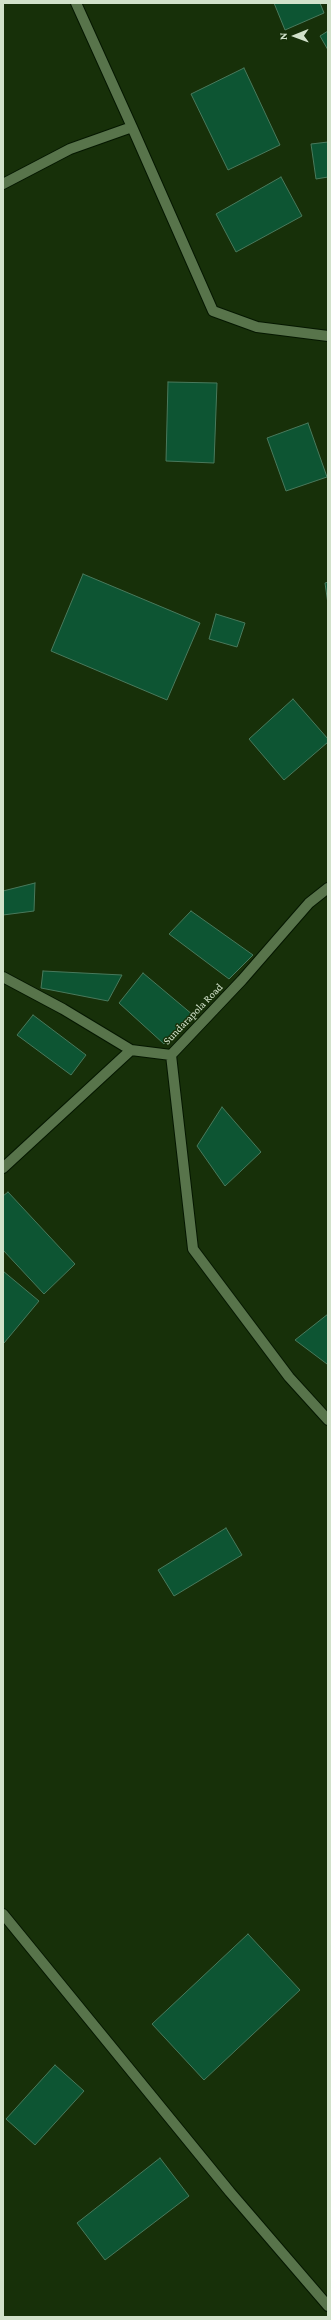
<!DOCTYPE html>
<html>
<head>
<meta charset="utf-8">
<style>
  body { margin:0 }
  #map { position:relative; width:331px; height:2320px; overflow:hidden; background:#173009; font-family:"Crimson Pro",serif }
  canvas { display:block }
  .frame { position:absolute; inset:0; border:4px solid #d1e1ca; pointer-events:none }
  .north { position:absolute; left:275px; top:16px; width:40px; height:40px; -webkit-text-stroke:3px #173009; paint-order:stroke; rotate:269deg; font-size:11px; font-weight:700; line-height:16px; text-align:center; color:#d1e1ca }
  .north::after { content:''; display:block; margin:auto; width:14px; height:18px; background:#d1e1ca; clip-path:polygon(50% 0,100% 100%,50% 72%,0 100%) }
</style>
</head>
<body>
<div id="map">
<canvas width="331" height="2320"></canvas>
<div class="frame"></div>
<div class="north">N</div>
</div>
<script>
const context = document.querySelector('canvas').getContext('2d');
context.lineJoin = 'round';
function fillPath(path, color) {
  context.fillStyle = color;
  context.fill(path, 'evenodd');
}
function shape(rows) {
  const path = new Path2D();
  for (const r of rows) {
    path.moveTo(r[0], r[1]);
    for (let i = 2; i < r.length; i += 2) path.lineTo(r[i], r[i + 1]);
  }
  return path;
}
function strokePath(path, color, width, dash) {
  context.strokeStyle = color;
  context.lineWidth = width;
  context.lineCap = dash ? 'butt' : 'round';
  context.setLineDash(dash || []);
  context.stroke(path);
}
function write(font, color, halo, rows, align = 'center') {
  context.font = font + ' "Crimson Pro",serif';
  context.lineWidth = 3;
  context.setLineDash([]);
  context.textBaseline = 'middle';
  context.strokeStyle = halo;
  context.fillStyle = color;
  for (const [text, x, y, turn = 0] of rows) {
    context.save();
    context.translate(x, y);
    context.rotate((+turn || 0) * Math.PI / 180);
    context.textAlign = isNaN(turn) ? turn : align;
    if (halo) context.strokeText(text, 0, 0);
    context.fillText(text, 0, 0);
    context.restore();
  }
}
const building = shape([
  [274,3,320,3,324,13,285,30,274,3],
  [328,31,328,50,320,36,328,31],
  [244,68,280,145,228,170,191,94,244,68],
  [328,142,328,177,316,179,311,144,328,142],
  [281,177,302,216,236,252,216,214,281,177],
  [168,382,217,383,214,463,166,461,168,382],
  [308,423,327,477,286,491,267,438,308,423],
  [83,574,200,623,167,700,51,651,83,574],
  [328,582,328,604,325,583,328,582],
  [216,614,245,623,237,647,209,639,216,614],
  [293,699,328,739,328,742,284,780,249,739,293,699],
  [35,883,34,911,3,915,3,891,35,883],
  [191,911,253,955,229,979,169,934,191,911],
  [43,971,122,975,108,1001,41,988,43,971],
  [143,973,193,1015,164,1044,119,1003,143,973],
  [33,1015,86,1055,71,1075,17,1035,33,1015],
  [222,1107,261,1152,225,1186,197,1146,222,1107],
  [8,1192,75,1264,44,1294,3,1250,3,1196,8,1192],
  [3,1271,39,1301,4,1343,3,1342,3,1271],
  [328,1314,328,1363,327,1364,295,1340,328,1314],
  [226,1528,242,1555,174,1596,158,1570,226,1528],
  [248,1934,300,1990,204,2080,152,2024,248,1934],
  [55,2065,84,2091,35,2145,6,2119,55,2065],
  [160,2158,189,2196,105,2260,77,2223,160,2158]
]);
fillPath(building, '#0d5533');
strokePath(building, '#49795c', 1);
const minor = shape([
  [132,127,213,311,257,327,328,336],
  [3,184,70,149,132,127,76,3],
  [3,977,63,1009,131,1050,171,1055,242,980,309,903,328,888],
  [171,1055,193,1249,289,1377,328,1420],
  [3,1168,131,1050],
  [3,1914,230,2192,328,2306]
]);
strokePath(minor, '#051700', 12);
strokePath(minor, '#58744b', 10);
write('11px', '#d1e1ca', '#173009', [
  ["Sundarapola Road",193,1014,-46]
]);
</script>
</body>
</html>
